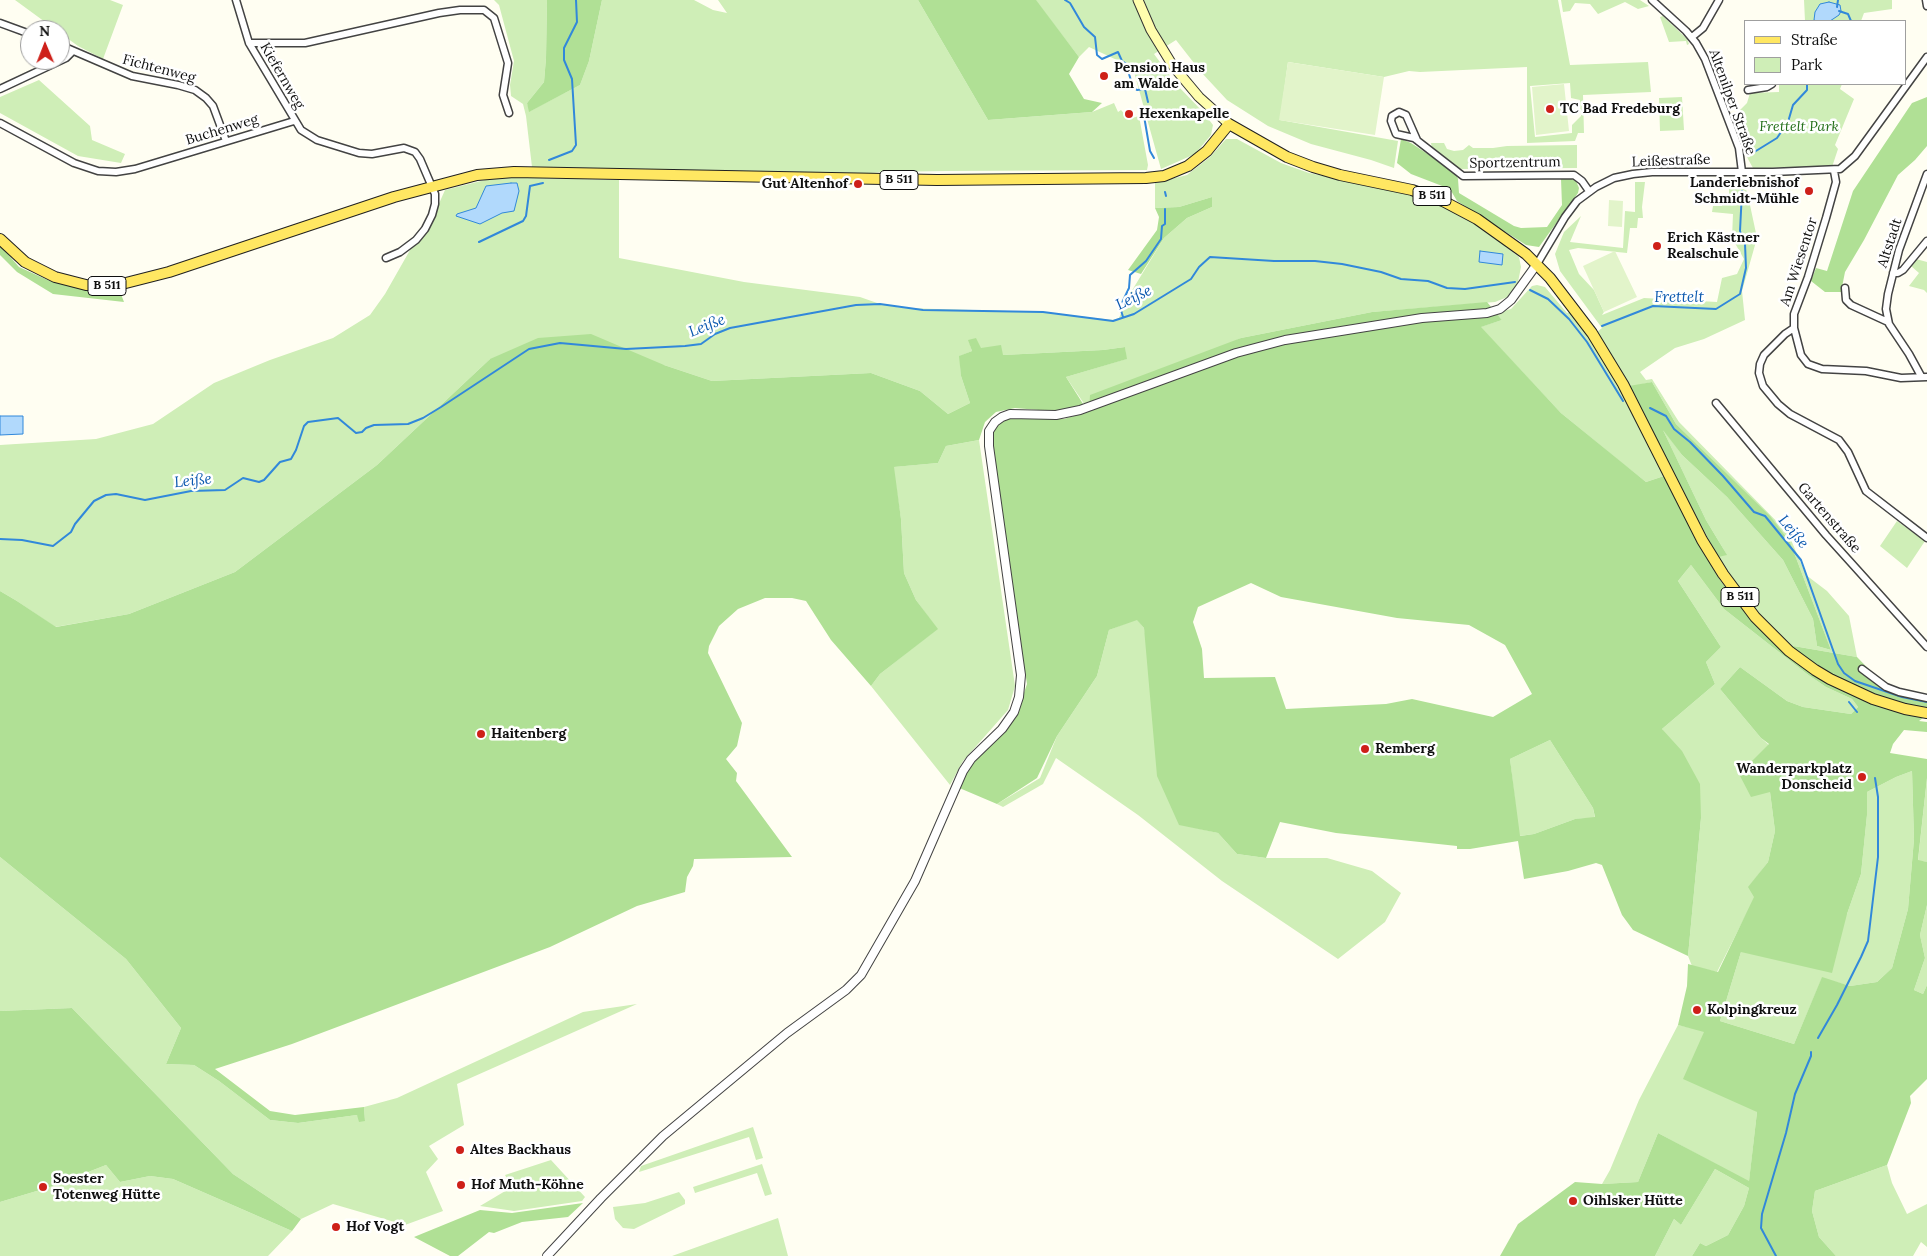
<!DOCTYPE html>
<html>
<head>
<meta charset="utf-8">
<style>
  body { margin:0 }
  #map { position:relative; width:1927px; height:1256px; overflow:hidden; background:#fffef2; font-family:Lora,serif }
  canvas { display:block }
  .legend { position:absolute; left:1744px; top:20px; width:162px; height:65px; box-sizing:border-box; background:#fff; border:1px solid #9f9f9f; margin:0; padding:6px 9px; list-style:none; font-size:15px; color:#101010 }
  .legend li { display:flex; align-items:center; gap:10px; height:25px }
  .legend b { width:25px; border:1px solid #9f9f9f }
  .north { position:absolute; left:20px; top:20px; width:50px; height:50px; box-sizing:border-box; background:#fff; border:1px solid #9f9f9f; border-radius:50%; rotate:359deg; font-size:14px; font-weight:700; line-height:20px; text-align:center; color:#101010 }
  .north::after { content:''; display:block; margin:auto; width:18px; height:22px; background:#ce2019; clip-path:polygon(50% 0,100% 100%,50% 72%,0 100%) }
</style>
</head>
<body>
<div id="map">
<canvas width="1927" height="1256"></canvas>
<ul class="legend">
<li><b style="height:6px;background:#ffe762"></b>Straße</li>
<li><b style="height:14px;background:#cfeeb7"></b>Park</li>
</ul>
<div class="north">N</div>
</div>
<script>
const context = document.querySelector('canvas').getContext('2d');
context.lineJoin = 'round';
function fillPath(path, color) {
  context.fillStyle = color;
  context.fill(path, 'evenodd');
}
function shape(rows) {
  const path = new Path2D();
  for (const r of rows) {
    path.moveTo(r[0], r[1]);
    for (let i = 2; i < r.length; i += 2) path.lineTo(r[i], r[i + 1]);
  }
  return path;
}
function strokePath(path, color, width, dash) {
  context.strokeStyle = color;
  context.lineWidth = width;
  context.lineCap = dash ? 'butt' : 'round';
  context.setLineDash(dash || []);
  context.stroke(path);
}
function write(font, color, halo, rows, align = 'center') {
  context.font = font + ' Lora,serif';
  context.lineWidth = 5;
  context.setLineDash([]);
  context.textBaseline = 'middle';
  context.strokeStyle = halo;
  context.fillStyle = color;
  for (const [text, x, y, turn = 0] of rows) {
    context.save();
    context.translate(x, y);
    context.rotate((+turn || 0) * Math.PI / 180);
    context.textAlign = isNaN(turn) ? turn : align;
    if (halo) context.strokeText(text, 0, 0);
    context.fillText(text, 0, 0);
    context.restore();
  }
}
fillPath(shape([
  [15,0,110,0,123,5,103,59,78,46,60,33,60,30,56,30],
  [494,0,547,0,546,58,544,82,527,103,530,111,580,85,589,61,602,0,694,0,713,10,727,13,718,0,918,0,988,120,1092,112,1114,103,1118,112,1121,110,1129,119,1139,116,1148,165,1147,170,946,171,883,172,848,175,532,167,526,116,523,104,511,96,510,85,514,61,499,5],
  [1035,0,1558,0,1570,65,1648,62,1651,92,1583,95,1584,133,1578,133,1575,141,1527,143,1527,67,1420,72,1409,71,1384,77,1288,62,1280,120,1398,141,1394,168,1371,160,1311,144,1268,126,1227,100,1201,72,1176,40,1154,54,1177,85,1204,113,1213,125,1211,135,1195,154,1161,169,1134,72,1119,61,1089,47,1079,57],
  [1570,83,1571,98,1580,100,1581,116,1572,125,1572,133,1535,137,1530,86],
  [1561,0,1640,0,1649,6,1638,9,1625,2,1598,14,1590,4,1575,3,1570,11,1563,12],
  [1804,0,1892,0,1892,9,1864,13,1861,21,1805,21],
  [1663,16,1687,39,1689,44,1687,45,1686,41,1669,42,1660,17],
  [39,80,90,126,92,140,125,154,121,163,78,156,0,113,0,97],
  [1779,84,1842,84,1840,89,1854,99,1835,145,1838,149,1832,167,1753,168,1748,159,1732,118,1747,103,1750,93,1779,92],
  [1682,97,1684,130,1660,131,1659,98],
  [1226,139,1237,139,1281,163,1309,173,1411,194,1443,206,1481,227,1519,257,1521,267,1517,287,1510,296,1495,302,1372,312,1241,338,1089,411,1066,377,1126,359,1125,347,1103,350,1003,355,980,349,969,341,972,351,960,356,961,376,970,403,948,414,920,391,871,373,712,381,664,365,490,359,377,465,235,572,129,614,55,627,17,601,0,591,0,445,96,439,153,424,214,383,270,360,333,338,370,315,385,294,426,222,430,224,445,190,497,177,619,180,619,258,744,282,860,297,880,304,902,308,1043,312,1113,320,1119,318,1128,297,1164,238,1187,218,1212,207,1212,197,1179,207,1155,208,1155,183,1187,175,1210,157],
  [1431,143,1444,143,1447,149,1454,151,1463,150,1469,145,1473,148,1493,148,1507,146,1577,145,1577,168,1459,169,1432,148],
  [1705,181,1735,183,1747,191,1757,238,1742,291,1745,320,1704,339,1675,348,1640,372,1646,380,1652,379,1679,422,1788,533,1806,575,1827,591,1849,616,1857,657,1788,645,1764,621,1720,563,1597,332,1602,328,1560,271,1555,254,1564,232,1581,216,1570,242,1623,248,1625,211,1635,212,1635,182,1645,182,1642,207,1643,218,1638,218,1637,228,1630,228,1627,253,1578,248,1569,250,1579,274,1594,290,1604,312,1602,315,1644,298,1717,302,1722,278,1737,274,1744,259,1732,238,1733,214,1712,212,1713,206,1722,206,1722,197,1729,197,1729,189],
  [1652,382,1676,424,1769,516,1790,542,1831,650,1817,646,1813,619,1783,560,1727,497,1682,455,1661,426,1706,520,1727,555,1667,462,1630,387],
  [1916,259,1927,262,1927,293,1924,290,1909,286,1919,273,1911,266],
  [1537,285,1545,287,1567,313,1570,312,1590,337,1618,383,1664,476,1646,482,1622,463,1561,413,1480,327,1502,320,1496,313,1511,309,1532,286],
  [979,440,1015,686,1008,710,963,761,950,785,871,686,880,674,937,629,916,600,904,573,901,519,893,467,938,463,946,446],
  [1897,521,1925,541,1907,568,1880,546],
  [1691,565,1724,609,1807,674,1826,687,1852,699,1858,707,1851,714,1803,707,1787,701,1740,667,1720,689,1761,738,1769,745,1770,792,1775,831,1768,862,1749,887,1755,897,1717,972,1692,966,1688,956,1701,818,1662,729,1715,684,1706,662,1721,647,1678,581],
  [1137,619,1144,628,1179,824,1218,833,1237,854,1266,858,1327,858,1372,871,1401,893,1385,922,1338,959,1222,881,1138,815,1056,758,1043,784,1003,807,997,804,1040,778,1057,736,1097,676,1109,630],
  [1550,740,1593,808,1595,818,1575,819,1534,834,1519,836,1510,759],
  [1912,771,1914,839,1908,909,1892,968,1877,982,1850,986,1822,978,1794,1044,1720,1021,1741,952,1847,914,1861,874,1867,815,1867,792,1896,777],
  [1927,778,1927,862,1918,861],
  [0,857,126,959,181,1028,166,1064,194,1065,219,1081,270,1120,298,1123,357,1115,365,1121,364,1107,397,1098,583,1012,637,1004,457,1084,464,1125,429,1146,438,1159,426,1172,443,1211,405,1225,333,1204,301,1219,233,1174,72,1008,0,1011],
  [1927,905,1927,985,1923,994,1914,990,1925,958,1920,935],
  [1678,1025,1705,1031,1757,1112,1749,1182,1658,1133,1638,1182,1602,1184,1610,1170,1639,1100],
  [753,1127,763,1158,756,1160,749,1137,639,1172,641,1166],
  [551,1160,585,1197,582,1201,514,1211,480,1206,512,1187,505,1175],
  [762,1164,772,1194,765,1196,757,1173,695,1193,693,1187],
  [106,1165,120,1182,150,1176,173,1179,292,1231,268,1256,0,1256,0,1202,50,1187],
  [1887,1165,1892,1183,1907,1214,1927,1204,1927,1247,1921,1242,1913,1256,1836,1256,1819,1237,1812,1211,1815,1191],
  [1715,1169,1749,1188,1744,1206,1728,1235,1706,1246,1700,1243,1692,1256,1655,1256,1674,1219,1681,1225],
  [679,1192,685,1200,685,1204,634,1229,623,1228,615,1219,613,1207,645,1203],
  [778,1218,788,1256,672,1256]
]), '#cfeeb7');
fillPath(shape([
  [547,0,602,0,589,61,580,85,529,112,527,103,544,82,546,58],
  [918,0,1036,0,1079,57,1069,74,1084,99,1102,103,1092,112,988,120],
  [1927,97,1927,146,1915,160,1898,175,1864,240,1845,272,1841,292,1825,292,1811,281,1816,268,1827,271,1853,191,1912,103],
  [1401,139,1411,143,1455,172,1458,179,1459,193,1514,226,1521,228,1547,227,1562,205,1561,179,1571,179,1576,181,1579,188,1578,193,1539,247,1526,245,1457,201,1450,189,1411,174,1397,163],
  [1212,197,1212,207,1187,218,1164,238,1141,274,1128,270,1157,230,1159,217,1155,208,1179,207],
  [0,245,19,267,50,281,91,290,119,289,124,302,53,294,17,272,0,255],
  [1487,302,1502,320,1481,327,1561,413,1646,482,1664,476,1701,548,1720,580,1748,615,1782,644,1857,657,1886,687,1927,698,1927,715,1919,721,1927,722,1927,732,1904,730,1893,744,1890,753,1927,759,1927,778,1918,860,1927,862,1927,905,1920,935,1925,958,1914,990,1923,994,1927,985,1927,1079,1910,1096,1911,1103,1887,1165,1815,1191,1812,1211,1819,1237,1836,1256,1692,1256,1700,1243,1706,1246,1728,1235,1744,1206,1749,1188,1715,1169,1681,1225,1674,1219,1655,1256,1500,1256,1518,1224,1575,1182,1602,1184,1638,1182,1658,1133,1749,1181,1757,1112,1683,1079,1704,1032,1678,1025,1687,986,1688,964,1718,972,1754,897,1748,887,1768,862,1775,831,1770,792,1751,797,1739,774,1769,744,1761,738,1720,689,1740,667,1787,701,1803,707,1851,714,1858,707,1852,699,1826,687,1807,674,1724,609,1691,565,1678,581,1721,647,1706,662,1715,684,1662,729,1682,751,1700,784,1701,818,1688,956,1633,930,1622,915,1602,865,1596,863,1568,871,1524,879,1518,841,1470,849,1457,849,1457,846,1336,833,1280,822,1266,858,1237,854,1218,833,1179,825,1157,776,1144,628,1137,620,1109,630,1097,676,1057,736,1037,778,997,804,957,787,972,760,1015,719,1027,684,990,444,991,431,998,422,1010,417,1064,419,1089,411,1090,395,1241,338,1372,312],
  [1251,583,1281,597,1397,618,1469,625,1505,645,1532,694,1493,717,1412,699,1386,704,1286,709,1275,677,1204,678,1202,649,1193,622,1198,607],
  [1550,740,1593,808,1595,817,1575,819,1534,834,1520,836,1510,759],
  [1912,771,1914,839,1908,909,1892,968,1877,982,1850,986,1822,977,1794,1044,1720,1021,1741,952,1832,973,1847,914,1861,874,1867,815,1867,792,1896,777],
  [591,334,664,365,712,381,871,373,920,391,948,414,970,403,961,376,959,356,972,351,968,340,976,338,981,348,1001,345,1003,355,1103,350,1125,347,1127,359,1066,377,1085,407,1062,412,1015,408,996,412,985,422,979,440,946,446,938,463,894,467,901,519,904,573,916,600,938,629,880,674,871,686,831,640,806,601,792,598,765,598,738,609,719,626,709,646,708,653,742,723,737,746,726,759,737,773,736,781,792,857,694,859,693,866,687,877,685,892,637,906,550,947,292,1044,215,1069,270,1111,295,1115,364,1107,365,1121,359,1122,357,1115,298,1123,270,1120,219,1081,194,1065,166,1064,181,1028,126,959,0,857,0,591,17,601,56,627,129,614,235,572,377,465,490,359,538,338],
  [1652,382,1676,424,1770,516,1790,542,1831,650,1817,646,1813,619,1783,560,1727,497,1682,455,1663,430,1706,520,1727,555,1718,557,1629,386],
  [72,1008,233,1174,301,1219,292,1231,173,1179,150,1176,120,1182,106,1165,50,1187,0,1202,0,1011],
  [583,1203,568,1217,522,1222,494,1233,489,1232,458,1256,450,1256,414,1237,480,1210,512,1213]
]), '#b0e095');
fillPath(shape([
  [1288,62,1384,77,1375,135,1279,120],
  [1564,84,1569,131,1536,135,1532,87],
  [1609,200,1623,201,1622,227,1608,226],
  [1615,251,1637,297,1604,312,1583,266]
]), '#e2f4ca');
const water = shape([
  [1829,2,1840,5,1841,11,1839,15,1830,21,1816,21,1814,20,1815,12,1820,4,1829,2],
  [511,183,517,183,519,191,514,211,502,213,480,224,456,216,457,214,476,208,486,186,511,183],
  [1480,251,1503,254,1502,265,1479,262,1480,251],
  [0,416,23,416,23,434,0,435,0,416]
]);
fillPath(water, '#b1d9fc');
strokePath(water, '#3188da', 1);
strokePath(shape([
  [1065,0,1070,3,1084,27,1095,37,1097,55,1102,59,1118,52,1122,61,1130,66,1129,74,1133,87,1137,90,1145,89,1148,102],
  [1837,7,1838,0],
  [1839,11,1848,14,1851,21],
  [1146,108,1144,116,1150,151,1154,158],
  [1751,154,1777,138,1788,122,1793,105,1807,90,1807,84],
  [549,160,572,151,576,145,572,79,564,60,564,48,577,22,576,0],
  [1165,192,1166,196],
  [479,242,523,221,526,216,530,186,543,183],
  [1530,290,1548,299,1569,319,1587,342,1623,401],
  [1123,317,1120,307,1129,288,1130,275,1146,261,1161,239,1162,226,1165,224,1165,209],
  [1602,326,1653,306,1716,309,1740,294,1746,268,1745,244,1740,231,1742,191],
  [1650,408,1666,416,1674,429,1690,442,1723,476,1754,512,1765,516,1801,560,1838,664,1844,673,1855,681,1902,697,1927,702],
  [0,539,22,540,53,546,71,532,75,524,94,501,106,495,116,494,145,500,191,491,225,490,243,478,259,482,264,480,280,462,291,459,296,450,304,426,308,422,338,418,356,433,362,432,366,428,374,425,408,424,423,418,441,407,529,349,560,343,626,349,685,346,701,344,715,334,730,328,856,305,880,304,923,310,1043,312,1113,321,1134,314,1191,279,1199,267,1210,257,1274,261,1315,261,1342,264,1381,272,1401,279,1428,281,1447,288,1465,289,1515,282],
  [1849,702,1857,712],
  [1818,1038,1837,1005,1861,957,1868,941,1878,857,1878,797,1875,778],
  [1776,1256,1761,1228,1762,1214,1786,1133,1795,1094,1811,1056,1811,1052]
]), '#3188da', 2);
const minor = shape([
  [236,0,249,43,301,130,317,140,359,153,372,154,404,148,415,152,420,159,435,194,435,204,432,215,425,229,416,240,400,252,386,258],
  [1652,0,1686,31,1696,43,1705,59,1739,148,1742,172],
  [1926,0,1927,6],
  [0,23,30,34],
  [1692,37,1703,28,1719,0],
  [249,43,305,43,439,13,460,10,484,10,494,18,508,63,503,95,509,113],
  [60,45,132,76,178,85,195,90,206,98,213,106,226,141],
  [0,89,66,58,73,51],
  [1748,90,1767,87,1772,84],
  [0,123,74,163,98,171,116,172,135,169,294,121],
  [1417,140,1406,115,1399,112,1392,116,1391,121,1396,134,1414,138,1463,176,1574,175,1582,181,1589,191],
  [1834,171,1836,182,1826,218,1808,277,1794,314,1794,328,1801,355,1808,364,1822,369,1866,371,1901,378,1927,377],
  [1537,264,1565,217,1577,201,1596,187,1614,178,1633,174,1652,172,1773,172,1840,169,1855,156,1927,57],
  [1893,273,1898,273,1903,270,1927,241],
  [1845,288,1846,300,1851,305,1888,322],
  [1794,328,1785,334,1764,355,1760,364,1759,373,1763,386,1778,404,1790,414,1839,440,1848,452,1866,491,1927,538],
  [1921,376,1909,354,1889,324,1886,309,1888,294,1899,250,1927,174],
  [1716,403,1826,535,1927,647],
  [1862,669,1886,687,1899,692,1927,698]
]);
const tertiary = shape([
  [547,1256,601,1198,663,1136,787,1033,846,990,861,975,915,881,963,771,971,759,1002,729,1014,712,1019,697,1021,675,989,446,989,431,995,422,1002,417,1010,414,1056,415,1080,410,1236,353,1285,340,1422,318,1487,313,1500,309,1511,300,1537,264]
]);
const secondary = shape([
  [1138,0,1151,30,1173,66,1199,97,1229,124]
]);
const primary = shape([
  [0,239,25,262,55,277,86,285,114,286,169,272,394,197,477,175,514,172,937,180,1146,178,1164,176,1188,166,1207,151,1229,124,1287,157,1313,167,1340,175,1412,190,1443,201,1477,219,1526,254,1550,278,1592,333,1623,384,1702,540,1723,574,1755,617,1789,651,1815,670,1830,679,1873,699,1905,709,1927,713]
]);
strokePath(minor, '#434343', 9);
strokePath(tertiary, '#434343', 10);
strokePath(secondary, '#323232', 11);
strokePath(primary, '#212121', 12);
strokePath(minor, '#fff', 6);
strokePath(tertiary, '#fff', 8);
strokePath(secondary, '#fffdad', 9);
strokePath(primary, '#ffe762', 10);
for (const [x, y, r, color] of [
  [1104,76,5,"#ce2019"],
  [1550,109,5,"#ce2019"],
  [1129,114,5,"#ce2019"],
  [858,184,5,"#ce2019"],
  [1809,191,5,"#ce2019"],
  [1657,246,5,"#ce2019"],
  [481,734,5,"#ce2019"],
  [1365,749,5,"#ce2019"],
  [1862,777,5,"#ce2019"],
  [1697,1010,5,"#ce2019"],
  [460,1150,5,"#ce2019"],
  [461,1185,5,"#ce2019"],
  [43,1187,5,"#ce2019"],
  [1573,1201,5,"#ce2019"],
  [336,1227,5,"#ce2019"]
]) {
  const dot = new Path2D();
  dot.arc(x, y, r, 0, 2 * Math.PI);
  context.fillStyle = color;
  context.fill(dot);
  strokePath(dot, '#fff', 2);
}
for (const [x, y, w] of [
  [899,180,38],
  [1432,196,38],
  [107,286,38],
  [1740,597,38]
]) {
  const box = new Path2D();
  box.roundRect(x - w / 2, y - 9.5, w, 19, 4);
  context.fillStyle = '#fff';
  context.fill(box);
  strokePath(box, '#101010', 1);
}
write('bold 12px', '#101010', null, [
  ["B 511",899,180],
  ["B 511",1432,196],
  ["B 511",107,286],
  ["B 511",1740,597]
]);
write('bold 14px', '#101010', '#fff', [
  ["Pension Haus",1114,68],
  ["am Walde",1114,84],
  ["TC Bad Fredeburg",1560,109],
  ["Hexenkapelle",1139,114],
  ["Landerlebnishof",1799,183,"right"],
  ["Schmidt-Mühle",1799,199,"right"],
  ["Gut Altenhof",848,184,"right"],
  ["Erich Kästner",1667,238],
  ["Realschule",1667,254],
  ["Haitenberg",491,734],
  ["Remberg",1375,749],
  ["Wanderparkplatz",1852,769,"right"],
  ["Donscheid",1852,785,"right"],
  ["Kolpingkreuz",1707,1010],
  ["Altes Backhaus",470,1150],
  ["Soester",53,1179],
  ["Totenweg Hütte",53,1195],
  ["Hof Muth-Köhne",471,1185],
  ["Oihlsker Hütte",1583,1201],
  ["Hof Vogt",346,1227]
], 'left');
write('14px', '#101010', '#fff', [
  ["Fichtenweg",159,69,15],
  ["Kiefernweg",282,76,60],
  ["Altenilper Straße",1732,102,70],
  ["Buchenweg",222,130,-17],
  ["Leißestraße",1671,161,-2],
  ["Sportzentrum",1515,163,-1],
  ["Altstadt",1890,243,-72],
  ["Am Wiesentor",1799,262,-72],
  ["Gartenstraße",1829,518,49]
]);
write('italic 14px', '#236f19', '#fff', [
  ["Frettelt Park",1799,127]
]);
write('italic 15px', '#0c59af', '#fff', [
  ["Leiße",1134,298,-26],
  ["Frettelt",1679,298],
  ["Leiße",707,326,-22],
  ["Leiße",193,481,-6],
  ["Leiße",1793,532,50]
]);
</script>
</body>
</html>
